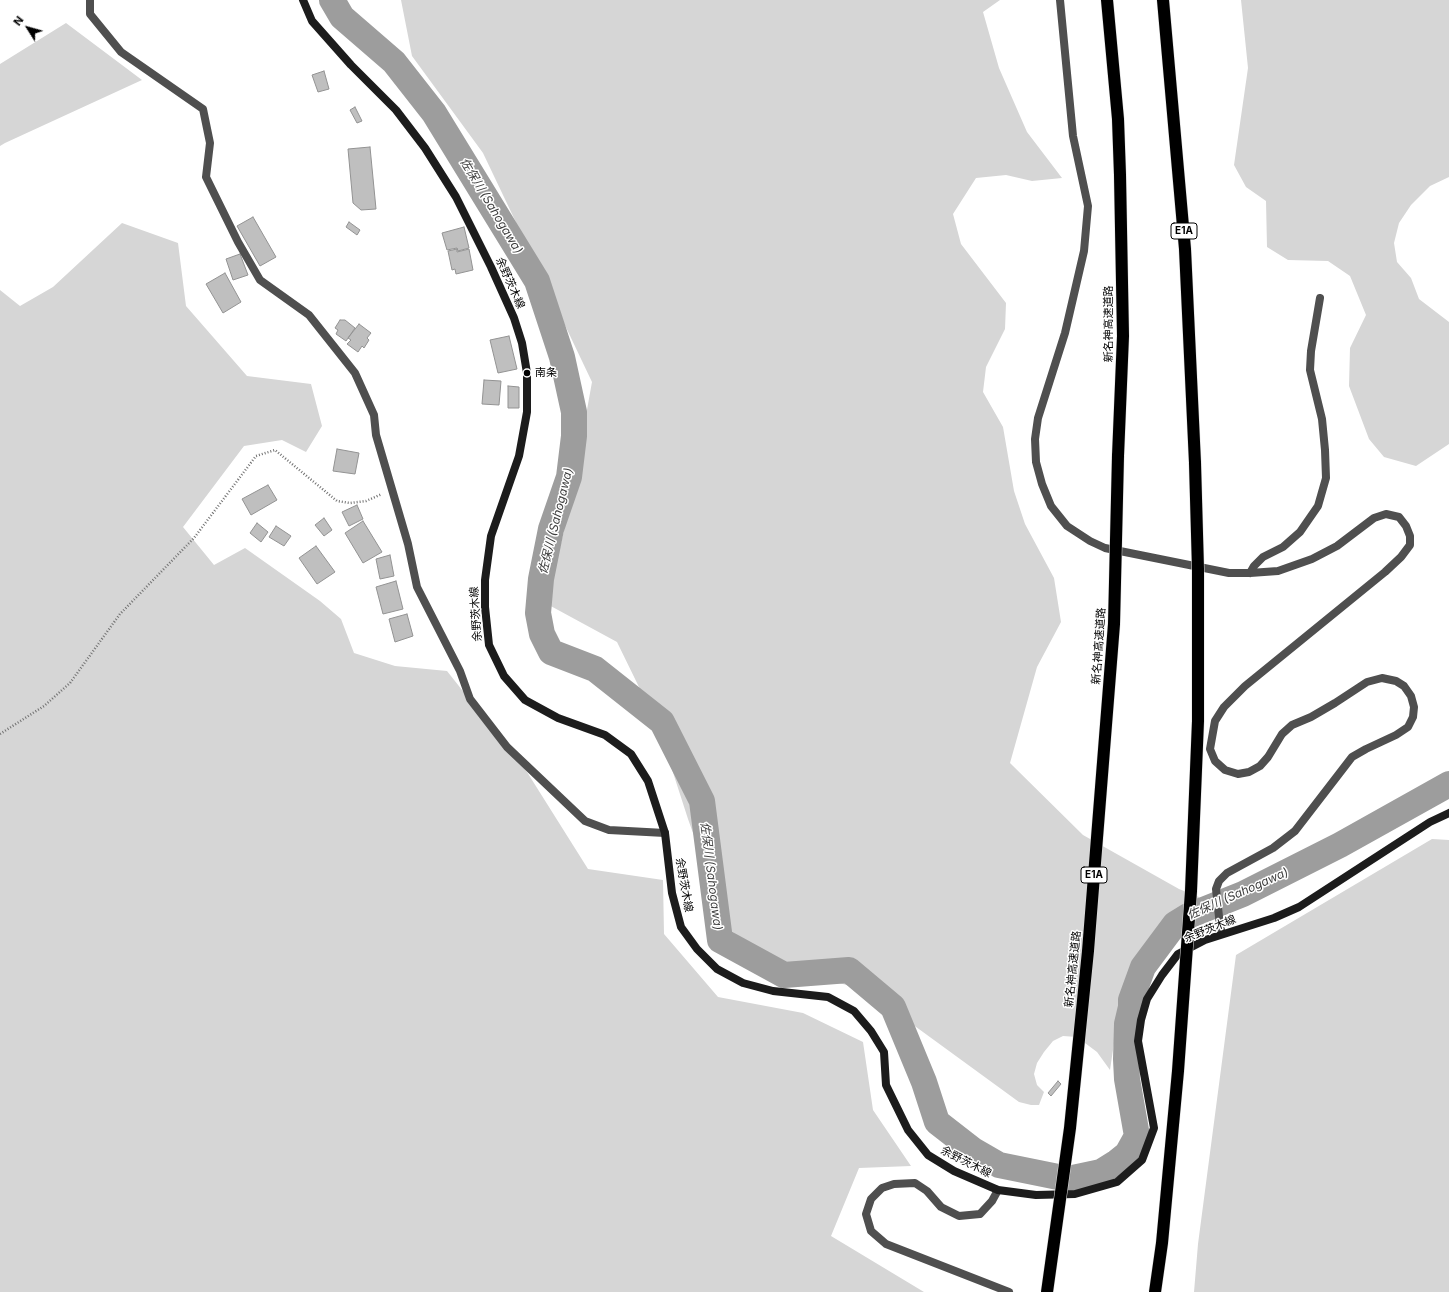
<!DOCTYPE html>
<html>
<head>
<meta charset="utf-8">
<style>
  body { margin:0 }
  #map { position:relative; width:1449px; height:1292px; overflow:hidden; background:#fff; font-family:Inter,sans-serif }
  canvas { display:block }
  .north { position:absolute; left:8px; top:8px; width:40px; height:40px; -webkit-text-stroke:3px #fff; paint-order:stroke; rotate:307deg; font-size:11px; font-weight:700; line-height:16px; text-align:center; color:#000 }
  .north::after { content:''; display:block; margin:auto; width:14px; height:18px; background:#000; clip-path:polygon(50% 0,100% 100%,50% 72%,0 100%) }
</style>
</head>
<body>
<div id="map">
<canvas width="1449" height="1292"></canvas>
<div class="north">N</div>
</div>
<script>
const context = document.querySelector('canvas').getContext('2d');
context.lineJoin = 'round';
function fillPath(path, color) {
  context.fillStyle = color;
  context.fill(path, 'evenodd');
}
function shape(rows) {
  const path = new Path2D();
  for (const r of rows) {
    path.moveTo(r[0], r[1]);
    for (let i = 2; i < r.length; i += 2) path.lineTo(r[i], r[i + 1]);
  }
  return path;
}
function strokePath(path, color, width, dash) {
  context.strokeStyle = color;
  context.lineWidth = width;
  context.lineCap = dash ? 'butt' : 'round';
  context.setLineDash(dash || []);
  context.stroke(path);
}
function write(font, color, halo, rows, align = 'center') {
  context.font = font + ' Inter,"Noto Sans JP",sans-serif';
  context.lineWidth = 3;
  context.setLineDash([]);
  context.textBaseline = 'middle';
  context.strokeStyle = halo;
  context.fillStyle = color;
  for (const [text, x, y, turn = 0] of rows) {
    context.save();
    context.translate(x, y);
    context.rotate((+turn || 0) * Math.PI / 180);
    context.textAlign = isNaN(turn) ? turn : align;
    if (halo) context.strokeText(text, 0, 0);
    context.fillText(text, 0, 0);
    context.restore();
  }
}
fillPath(shape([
  [401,0,1000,0,983,12,999,68,1027,132,1062,178,1032,181,1006,175,976,178,953,214,961,244,1006,303,1005,329,986,367,983,392,1003,427,1014,491,1025,524,1054,578,1061,622,1037,667,1010,763,1083,835,1179,889,1199,897,1203,906,1164,922,1138,955,1122,989,1110,1070,1097,1052,1077,1037,1063,1036,1053,1041,1044,1052,1037,1063,1034,1074,1037,1085,1044,1092,1039,1105,1031,1105,1019,1102,912,1024,850,986,782,967,727,928,688,819,658,726,617,642,547,604,570,504,592,382,483,153,412,56],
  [1241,0,1449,0,1449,177,1430,186,1411,205,1399,223,1394,243,1397,262,1411,278,1419,299,1449,322,1449,444,1416,466,1384,457,1369,439,1349,386,1350,348,1366,315,1350,276,1328,261,1288,260,1267,247,1266,201,1246,187,1234,165,1248,68],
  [66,23,142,80,5,143,0,146,0,64],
  [122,223,178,243,186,306,247,376,311,384,322,426,306,452,282,440,244,446,183,527,214,565,245,548,320,601,341,619,354,653,395,666,447,671,527,772,588,869,663,880,664,934,718,997,803,1013,863,1042,873,1110,911,1166,859,1168,831,1236,924,1292,0,1292,0,290,20,306,53,287],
  [1432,839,1449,840,1449,1292,1194,1292,1198,1244,1236,955]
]), '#d6d6d6');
strokePath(shape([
  [332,0,342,17,394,62,434,113,537,281,562,357,574,412,574,436,569,477,551,529,541,579,538,613,542,634,551,652,595,669,662,722,702,801,720,940,784,975,849,970,893,1007,924,1082,937,1122,973,1150,999,1165,1068,1179,1101,1172,1117,1162,1127,1154,1137,1136,1127,1079,1126,1059,1127,1024,1131,1007,1131,1000,1143,967,1175,924,1188,916,1243,894,1340,845,1449,784]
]), '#9d9d9d', 26);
const building = shape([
  [324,71,329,89,318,92,312,75,324,71],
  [355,107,362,121,357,123,350,110,355,107],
  [370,147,376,209,361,210,353,203,348,149,370,147],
  [253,217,276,257,260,266,237,226,253,217],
  [349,222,360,230,357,235,346,227,349,222],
  [464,227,469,248,458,251,457,248,447,250,442,233,464,227],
  [457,249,457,252,469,249,473,270,456,274,455,269,452,270,448,251,457,249],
  [240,254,248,275,233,280,226,259,240,254],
  [225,273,241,302,223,313,206,284,225,273],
  [340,320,345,320,355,328,346,341,336,334,338,330,335,328,340,320],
  [359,324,371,333,367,338,369,340,364,348,362,346,358,352,347,344,351,340,348,338,359,324],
  [509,336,517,369,498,373,490,340,509,336],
  [484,380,501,381,499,405,482,404,484,380],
  [508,386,519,387,519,408,508,408,508,386],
  [337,449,359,453,355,474,333,471,337,449],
  [268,485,277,500,251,515,242,499,268,485],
  [357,505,363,519,349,526,342,512,357,505],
  [324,518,332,530,324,536,315,525,324,518],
  [363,521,382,552,363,563,345,533,363,521],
  [257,523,268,532,261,542,250,533,257,523],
  [276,526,291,536,284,546,269,537,276,526],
  [316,546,335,572,317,584,299,558,316,546],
  [390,555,394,576,380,579,376,559,390,555],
  [396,581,403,609,383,614,376,587,396,581],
  [407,614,413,636,395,642,389,619,407,614],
  [1058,1081,1061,1084,1051,1096,1048,1093,1058,1081]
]);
fillPath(building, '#bfbfbf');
strokePath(building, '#939393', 1);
const highway = shape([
  [1107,0,1118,119,1120,175,1123,336,1118,456],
  [1163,0,1185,249,1195,463]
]);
strokePath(highway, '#dbdbdb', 13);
strokePath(shape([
  [0,734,44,706,70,683,120,614,194,538,256,456,275,450,337,501,350,503,366,501,382,494]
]), '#717171', 2.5, [1, 2]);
strokePath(shape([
  [90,0,90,14,121,52,203,109,210,143,206,177,238,242,260,280,309,315,355,373,374,415,376,435,408,544,417,587,460,671,470,699,507,747,585,821,609,830,665,833],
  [1060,0,1073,136,1088,206,1084,251,1065,333,1038,418,1035,439,1036,462,1042,484,1051,506,1067,526,1090,541,1105,548,1229,573,1250,573,1278,571,1312,559,1337,546,1374,518,1386,514,1399,517,1406,526,1410,536,1410,545,1401,557,1385,572,1245,686,1224,707,1215,721,1210,749,1215,761,1225,770,1238,774,1249,772,1260,766,1268,757,1282,734,1292,725,1311,717,1335,703,1367,682,1382,678,1396,681,1404,686,1411,696,1414,707,1413,717,1408,727,1396,735,1366,749,1352,757,1295,831,1273,848,1227,873,1219,881,1216,889,1220,926,1222,933],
  [1250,573,1254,566,1263,557,1283,547,1300,532,1318,506,1326,478,1325,450,1322,419,1310,370,1311,351,1320,298],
  [998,1190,992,1201,980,1214,959,1216,941,1207,927,1191,915,1183,894,1184,882,1188,871,1199,866,1214,871,1231,886,1244,1009,1292]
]), '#4f4f4f', 8);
strokePath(shape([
  [303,0,312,21,351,65,396,110,425,148,456,197,491,267,514,318,522,343,527,373,527,412,519,456,491,536,485,580,485,607,489,645,504,676,525,700,558,718,605,735,631,754,648,781,665,833,672,893,681,927,697,949,717,969,743,983,773,991,828,997,854,1011,871,1031,884,1052,886,1085,908,1130,928,1155,954,1171,998,1190,1036,1195,1075,1194,1117,1182,1142,1160,1154,1128,1138,1041,1141,1020,1147,999,1162,975,1178,954,1205,940,1274,918,1299,907,1430,822,1449,813]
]), '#1c1c1c', 8);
strokePath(highway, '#000', 12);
const highwayBridge = shape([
  [1047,1292,1070,1128,1088,951,1114,624,1118,456],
  [1155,1292,1162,1243,1178,1071,1191,891,1198,721,1198,569,1195,463]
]);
strokePath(highwayBridge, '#dbdbdb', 13, []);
strokePath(highwayBridge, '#000', 12);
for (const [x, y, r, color] of [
  [527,373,4,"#000"]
]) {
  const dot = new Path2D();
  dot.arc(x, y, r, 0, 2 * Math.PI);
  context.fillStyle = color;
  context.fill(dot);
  strokePath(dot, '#fff', 1.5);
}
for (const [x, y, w] of [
  [1184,231,26],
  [1094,875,26]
]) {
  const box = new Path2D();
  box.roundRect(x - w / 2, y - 8, w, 16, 3);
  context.fillStyle = '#fff';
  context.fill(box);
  strokePath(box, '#000', 1);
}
write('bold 10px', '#000', null, [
  ["E1A",1184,231],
  ["E1A",1094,875]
]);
write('11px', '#000', '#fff', [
  ["余野茨木線",510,283,66],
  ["新名神高速道路",1109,324,-90],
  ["余野茨木線",476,614,-94],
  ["新名神高速道路",1099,646,-86],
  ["余野茨木線",684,885,80],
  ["余野茨木線",1210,929,-22],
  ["新名神高速道路",1073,969,-84],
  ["余野茨木線",966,1162,27]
]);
write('11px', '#000', '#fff', [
  ["南条",535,373]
], 'left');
write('italic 12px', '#3e3e3e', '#fff', [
  ["佐保川 (Sahogawa)",491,206,59],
  ["佐保川 (Sahogawa)",556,521,-76],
  ["佐保川 (Sahogawa)",711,876,83],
  ["佐保川 (Sahogawa)",1238,894,-24]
]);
</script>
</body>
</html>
